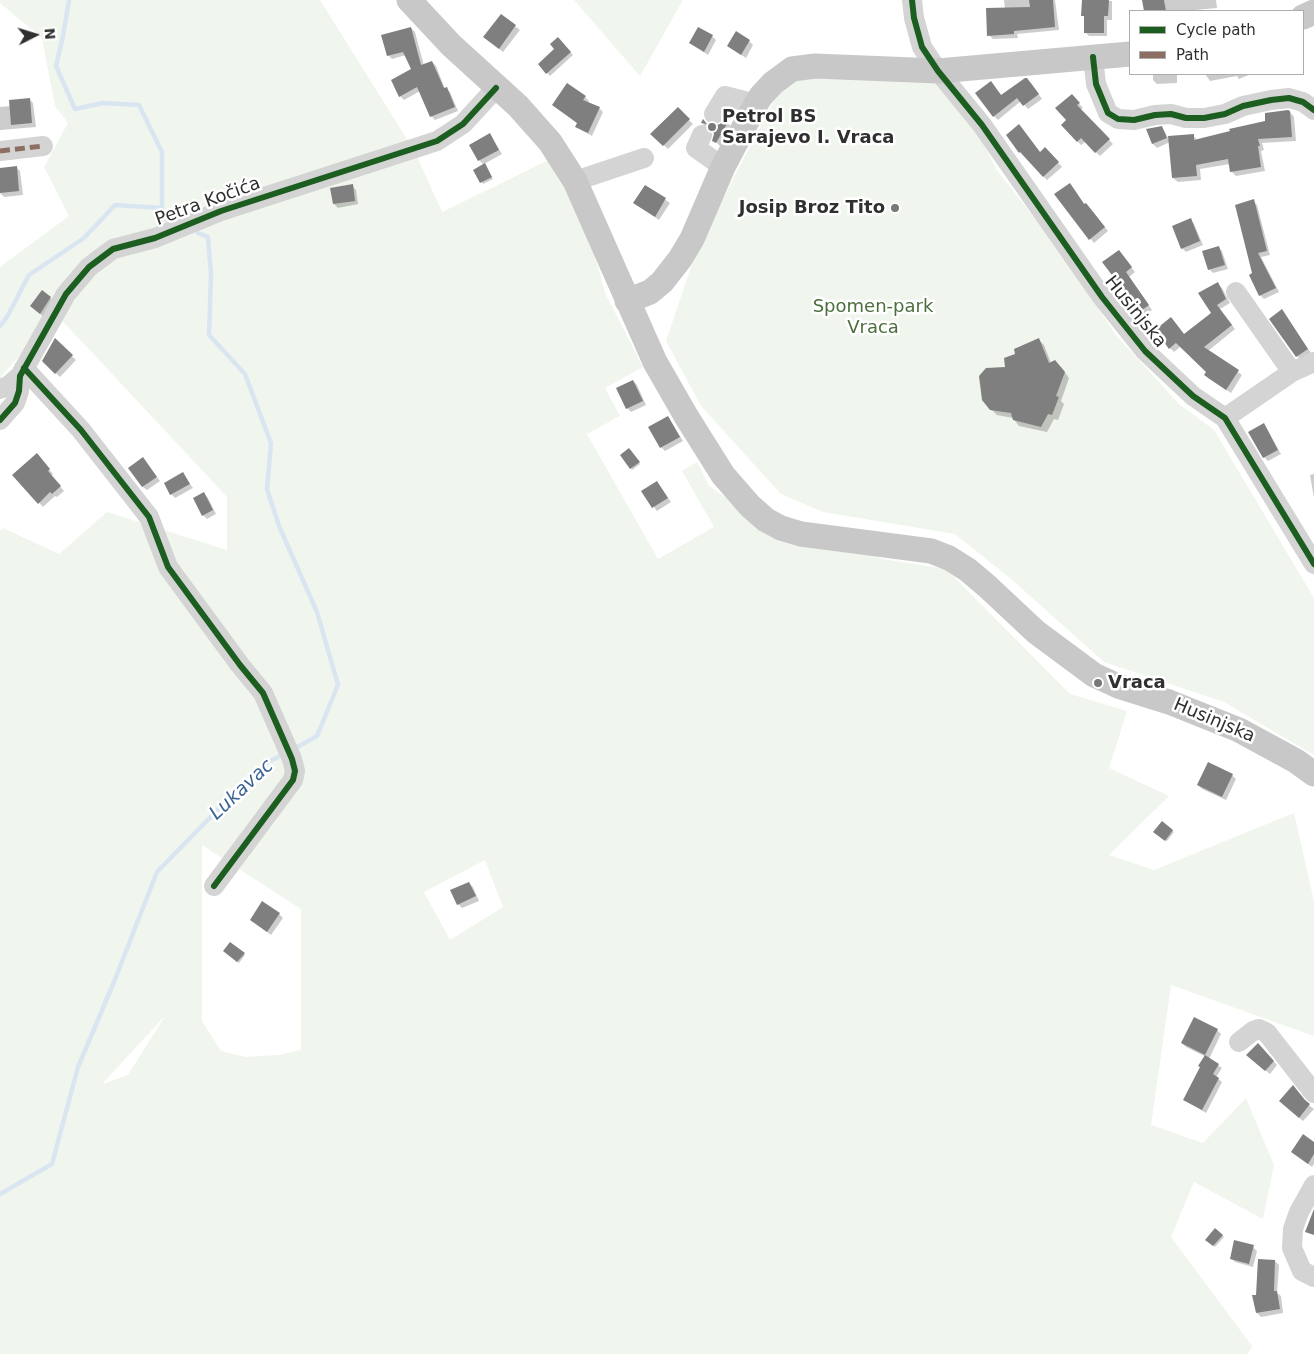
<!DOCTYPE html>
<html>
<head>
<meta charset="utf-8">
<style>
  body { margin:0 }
  #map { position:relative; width:1314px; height:1354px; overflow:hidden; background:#fff; font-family:"DejaVu Sans",sans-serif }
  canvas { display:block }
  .legend { position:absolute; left:1129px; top:10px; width:175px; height:65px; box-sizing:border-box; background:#fff; border:1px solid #acacac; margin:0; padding:6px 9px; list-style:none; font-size:15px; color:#303030 }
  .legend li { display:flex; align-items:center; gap:10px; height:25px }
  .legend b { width:25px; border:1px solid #acacac }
  .north { position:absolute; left:10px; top:10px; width:50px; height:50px; -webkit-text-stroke:4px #fff; paint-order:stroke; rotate:85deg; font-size:14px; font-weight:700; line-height:20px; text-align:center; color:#303030 }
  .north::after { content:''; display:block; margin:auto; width:18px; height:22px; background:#303030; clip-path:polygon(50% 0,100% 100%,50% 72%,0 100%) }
</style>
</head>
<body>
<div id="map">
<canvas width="1314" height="1354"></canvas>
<ul class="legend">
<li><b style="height:6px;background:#1b5e20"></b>Cycle path</li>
<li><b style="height:6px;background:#8d6e63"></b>Path</li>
</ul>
<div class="north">N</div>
</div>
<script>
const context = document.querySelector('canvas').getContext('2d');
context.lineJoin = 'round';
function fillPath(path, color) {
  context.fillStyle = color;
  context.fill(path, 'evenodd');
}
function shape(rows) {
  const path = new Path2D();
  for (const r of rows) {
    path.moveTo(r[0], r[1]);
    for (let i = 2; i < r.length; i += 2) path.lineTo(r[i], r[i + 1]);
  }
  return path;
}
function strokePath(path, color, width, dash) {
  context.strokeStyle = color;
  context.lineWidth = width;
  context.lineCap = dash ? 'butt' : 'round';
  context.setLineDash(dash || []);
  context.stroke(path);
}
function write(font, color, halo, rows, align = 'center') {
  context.font = font + ' "DejaVu Sans",sans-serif';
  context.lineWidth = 5;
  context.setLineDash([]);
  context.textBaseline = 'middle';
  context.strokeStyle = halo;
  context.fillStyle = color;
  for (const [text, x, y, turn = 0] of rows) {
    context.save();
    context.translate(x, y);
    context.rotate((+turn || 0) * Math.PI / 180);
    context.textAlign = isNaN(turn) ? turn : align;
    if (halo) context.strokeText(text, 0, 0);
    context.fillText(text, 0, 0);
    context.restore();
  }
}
fillPath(shape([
  [0,0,320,0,415,152,442,212,555,157,584,217,605,293,643,367,605,388,620,416,587,434,658,559,714,527,682,471,697,462,709,486,769,527,883,559,946,569,1070,694,1127,711,1109,768,1169,796,1109,855,1154,870,1294,813,1314,901,1314,1036,1171,985,1151,1125,1203,1143,1246,1098,1274,1165,1263,1219,1194,1182,1171,1237,1252,1346,1248,1354,0,1354,0,531,3,528,59,554,107,512,227,550,227,497,56,314,0,378,0,267,69,216,44,167,68,123,55,106,42,38,0,3],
  [202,845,301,909,301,1050,279,1055,245,1057,221,1051,202,1021],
  [485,860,503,907,450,940,424,892],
  [165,1016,128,1075,103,1084,103,1083],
  [574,0,683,0,640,76],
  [946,65,996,169,1058,248,1115,334,1179,404,1214,430,1314,598,1314,755,1224,702,1104,662,1010,578,955,534,823,512,781,494,701,406,666,341,698,246,788,74]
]), '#f0f5ed');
fillPath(shape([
  [1004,0,1055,0,1059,30,1017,34,1018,38,993,39,989,35,1005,9],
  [1083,0,1112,1,1112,20,1107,20,1107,36,1089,36,1085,32],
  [1143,0,1216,0,1217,8,1184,11,1145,11],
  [502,16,520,30,503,52,489,41],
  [411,28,415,32,424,66,432,62,436,66,445,89,450,92,458,111,435,120,431,116,420,91,404,100,400,96,412,70,406,55,392,59,388,55],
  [712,36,716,40,708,55,691,43],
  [558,39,573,55,550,76,539,64,556,49],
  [749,41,753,45,746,58,728,46],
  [1153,74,1177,74,1177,83,1157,84,1153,80],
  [1205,74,1251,74,1239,79,1237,76,1210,81],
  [1031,83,1042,99,1028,109,1021,101,998,120,994,116,994,86,1002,96],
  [1071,95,1083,108,1080,110,1113,144,1100,156,1085,142,1081,145,1062,125,1067,120],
  [585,97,589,101,588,103,599,108,603,112,592,136,581,130,577,126,578,123,557,108],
  [29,99,33,103,36,127,0,130,0,107,11,106],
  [678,109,693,124,668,149,652,134],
  [1290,112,1294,117,1296,141,1262,143,1264,150,1261,151,1265,171,1236,176,1231,171,1230,164,1200,169,1201,180,1178,182,1173,178,1193,135,1198,141,1267,122],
  [704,121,708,125,713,127,721,125,725,121,732,127,720,146,714,140,715,134,712,128,706,127,702,123],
  [1161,128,1165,132,1170,142,1157,148,1153,144,1147,130],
  [490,135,502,154,484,164,493,179,483,184,475,170,484,165,479,160,471,145],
  [1045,148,1062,167,1047,180,1043,176,1040,153],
  [16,167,20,171,23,195,4,197,0,193,0,169],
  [352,186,356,190,358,204,338,208,334,204],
  [645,186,670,203,659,220,635,203],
  [1074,189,1085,205,1090,208,1108,231,1094,243,1056,194],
  [1253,201,1257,205,1270,255,1261,257,1279,292,1264,299,1260,295,1254,274],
  [1190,220,1194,224,1203,245,1186,252,1182,248],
  [1218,247,1222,251,1228,269,1213,273,1209,269],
  [1122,255,1135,272,1129,277,1152,310,1143,316,1128,296],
  [1218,284,1222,288,1230,303,1220,309,1235,329,1208,351,1242,375,1231,393,1209,379,1205,375,1207,371,1181,346,1174,352,1170,348,1212,314],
  [50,298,54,302,44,317,35,310],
  [1282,311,1311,353,1301,360,1297,356],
  [55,340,76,360,60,377,43,361],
  [1039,340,1044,345,1051,363,1061,367,1069,378,1061,401,1064,404,1058,420,1054,419,1047,432,1019,426,1013,418,997,415,991,409,1007,368,1016,355],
  [633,381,637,385,646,405,631,412,627,408,618,389],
  [668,417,683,441,665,451,661,447],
  [1263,425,1267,429,1281,454,1268,461,1264,457],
  [631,451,640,464,632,470,631,468],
  [143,458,160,481,147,490,143,487],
  [40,459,53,474,51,476,64,491,57,497,55,496,43,507,14,475],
  [183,474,193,488,175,498,171,494],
  [1314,474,1314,498,1310,475],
  [657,482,671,502,657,511,642,492],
  [204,494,208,498,216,514,207,519,203,515],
  [1232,775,1236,779,1226,800,1202,789,1198,785],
  [1162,822,1174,832,1167,841,1155,831],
  [469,883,473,887,479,901,462,908,458,904],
  [279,914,283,918,271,935,251,920],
  [231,944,245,955,239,963,226,953],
  [1217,1030,1221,1034,1209,1059,1222,1068,1216,1077,1222,1082,1206,1113,1184,1100,1206,1057,1186,1047,1182,1043],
  [1261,1048,1277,1065,1270,1074,1251,1059],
  [1306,1103,1314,1109,1303,1121,1284,1105],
  [1314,1143,1314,1164,1312,1167,1292,1152],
  [1215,1230,1224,1237,1215,1247,1207,1240],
  [1253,1247,1257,1251,1253,1267,1235,1262,1231,1258],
  [1275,1261,1279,1265,1277,1293,1281,1296,1283,1313,1261,1317,1257,1313,1257,1296]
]), '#0003');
strokePath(shape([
  [69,0,63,36,56,66,75,109,103,103,139,105,162,152,162,218,171,222],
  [198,233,208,237,211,274,209,335,245,374,271,443,267,489,279,526,317,612,338,685,317,736,294,749],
  [0,326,7,317,29,275,84,238,115,205,162,208],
  [0,1194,52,1164,78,1067,114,982,157,872,232,795,267,763,285,753]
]), '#dae5f2', 4.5);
fillPath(shape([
  [1029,0,1053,0,1055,27,1014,31,1014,34,987,36,986,8,1030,7],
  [1082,0,1109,0,1108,16,1104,16,1104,33,1084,33,1084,16,1081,16],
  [1142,0,1164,0,1166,11,1144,11],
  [501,14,516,25,499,49,483,37],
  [411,27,421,65,432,61,444,88,447,87,455,107,430,117,417,87,399,97,391,80,411,69,403,52,387,56,381,35],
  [698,27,713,35,704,52,689,43],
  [736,31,750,40,741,55,727,46],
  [558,37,571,52,546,74,538,64,554,49,550,44],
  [1025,78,1027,78,1039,94,1023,106,1017,98,993,117,975,93,991,81,1001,95],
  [567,83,586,96,583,100,600,107,588,133,575,127,577,123,552,105],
  [1072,94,1080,103,1077,105,1110,139,1095,153,1081,138,1077,142,1061,125,1066,120,1055,108],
  [30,98,32,123,11,125,9,100],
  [678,107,690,119,663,146,650,134],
  [1288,110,1290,111,1292,137,1258,139,1260,146,1258,146,1261,167,1230,172,1228,159,1196,165,1197,176,1172,178,1168,136,1194,134,1194,140,1230,131,1229,129,1265,121,1265,113],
  [703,119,707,124,713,126,720,124,724,120,728,122,716,143,712,141,714,134,711,128,707,124,701,123],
  [1019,124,1040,152,1045,147,1059,162,1043,177,1020,152,1019,153,1006,135],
  [1162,126,1167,138,1152,144,1146,129],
  [490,133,499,150,478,161,469,145],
  [485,163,492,177,480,183,473,170],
  [17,166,19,191,0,193,0,168],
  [1070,183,1084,204,1086,203,1105,227,1089,240,1054,194],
  [353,184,355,201,333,204,330,188],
  [645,185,666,198,655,217,633,203],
  [1254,199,1267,251,1258,253,1276,288,1259,296,1249,275,1252,273,1235,205],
  [1191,218,1200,241,1181,249,1172,226],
  [1219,246,1225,265,1208,270,1202,251],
  [1119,250,1132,267,1126,272,1149,305,1138,313,1126,296,1127,295,1102,262],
  [1218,282,1226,299,1217,305,1232,325,1204,347,1239,370,1226,390,1204,375,1206,372,1176,343,1169,349,1155,330,1171,317,1184,334,1211,313,1198,293],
  [42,290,51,297,40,314,30,306],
  [1282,309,1308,349,1296,357,1269,319],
  [55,338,73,355,55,374,42,361],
  [1039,338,1049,363,1055,360,1065,372,1056,396,1059,397,1052,415,1048,414,1041,427,1013,420,1011,413,990,410,982,400,979,376,986,368,1005,367,1004,358,1015,354,1014,349],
  [633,380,643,401,626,409,616,388],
  [668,416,680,437,660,448,648,427],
  [1264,423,1278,450,1263,458,1248,432],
  [629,448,640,462,630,469,620,455],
  [37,453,50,469,48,471,61,486,52,494,50,492,38,504,12,475],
  [143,457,157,477,142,487,128,468],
  [183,472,190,484,170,495,164,483],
  [657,481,668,498,652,508,641,491],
  [204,492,213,510,202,516,193,498],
  [1208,762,1233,774,1222,797,1197,785],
  [1162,821,1173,830,1165,841,1153,832],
  [469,882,476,896,457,905,450,890],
  [262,901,280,913,267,932,250,920],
  [230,942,245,953,237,962,223,951],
  [1194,1017,1218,1029,1205,1055,1181,1043],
  [1258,1043,1274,1061,1265,1071,1246,1055],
  [1205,1055,1219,1064,1213,1074,1219,1078,1202,1110,1183,1100,1200,1067,1198,1066],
  [1293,1085,1305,1100,1310,1104,1299,1118,1279,1101],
  [1303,1134,1314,1142,1314,1154,1308,1164,1291,1152],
  [1314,1209,1314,1235,1305,1232],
  [1215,1228,1223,1235,1213,1246,1205,1240],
  [1234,1240,1254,1245,1249,1264,1230,1259],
  [1258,1259,1275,1260,1274,1291,1277,1291,1280,1309,1256,1313,1252,1295,1256,1295]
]), '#7f7f7f');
strokePath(shape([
  [912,0,914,18,922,47,938,71,982,125,1102,297,1145,351,1193,396,1225,418,1314,564],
  [1093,57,1096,84,1108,113,1118,119,1134,120,1155,115,1171,114,1186,118,1204,118,1225,114,1243,106,1271,100,1289,98,1303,102,1314,110],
  [714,114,725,96,756,104],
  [702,135,696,148,723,167],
  [0,151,43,146],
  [575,181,644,158],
  [1236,292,1292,372],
  [24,368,81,430,149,517,168,567,240,665,263,693,292,759,295,771,293,780,214,886],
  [0,389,8,386,20,376],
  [1225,418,1292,372,1314,362],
  [0,420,15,403,19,391,20,376,66,294,89,267,113,249,155,238,221,211,437,141,463,124,496,88],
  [1239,1042,1253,1031,1259,1029,1267,1033,1314,1093],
  [1314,1185,1299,1212,1293,1229,1292,1248,1302,1271,1314,1277]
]), '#d4d4d4', 20);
strokePath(shape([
  [409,0,451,45,518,106,550,142,575,181,655,362,686,416,723,475,750,506,766,520,781,528,801,534,931,551,949,558,968,570,988,587,1036,632,1094,675,1118,686,1169,702,1239,730,1296,761,1314,774],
  [1303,17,1314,12],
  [627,301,650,292,662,282,680,259,692,239,723,167,756,104,761,96,773,83,792,69,815,66,938,71,1130,54]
]), '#c8c8c8', 25);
strokePath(shape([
  [0,151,43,146]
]), '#8d6e63', 5, [10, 5]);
strokePath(shape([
  [912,0,914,18,922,47,938,71,982,125,1102,297,1145,351,1193,396,1225,418,1314,564],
  [1093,57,1096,84,1108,113,1118,119,1134,120,1155,115,1171,114,1186,118,1204,118,1225,114,1243,106,1271,100,1289,98,1303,102,1314,110],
  [24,368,81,430,149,517,168,567,240,665,263,693,292,759,295,771,293,780,214,886],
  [0,420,15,403,19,391,20,376,66,294,89,267,113,249,155,238,221,211,437,141,463,124,496,88]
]), '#1b5e20', 6);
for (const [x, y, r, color] of [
  [712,127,5,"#787878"],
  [895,208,5,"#787878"],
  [1098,683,5,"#787878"]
]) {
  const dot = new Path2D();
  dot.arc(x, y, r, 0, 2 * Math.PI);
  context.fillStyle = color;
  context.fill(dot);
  strokePath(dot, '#fff', 2);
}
write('bold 18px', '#303030', '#fff', [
  ["Petrol BS",722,117],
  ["Sarajevo I. Vraca",722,138],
  ["Josip Broz Tito",885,208,"right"],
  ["Vraca",1108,683]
], 'left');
write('18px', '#303030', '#fff', [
  ["Petra Kočića",208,202,-20],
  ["Husinjska",1135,312,51],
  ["Husinjska",1214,721,23]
]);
write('18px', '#4b6e3c', '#fff', [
  ["Spomen-park",873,307],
  ["Vraca",873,328]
]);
write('italic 19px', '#3b6395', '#fff', [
  ["Lukavac",242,790,-43]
]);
</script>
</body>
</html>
